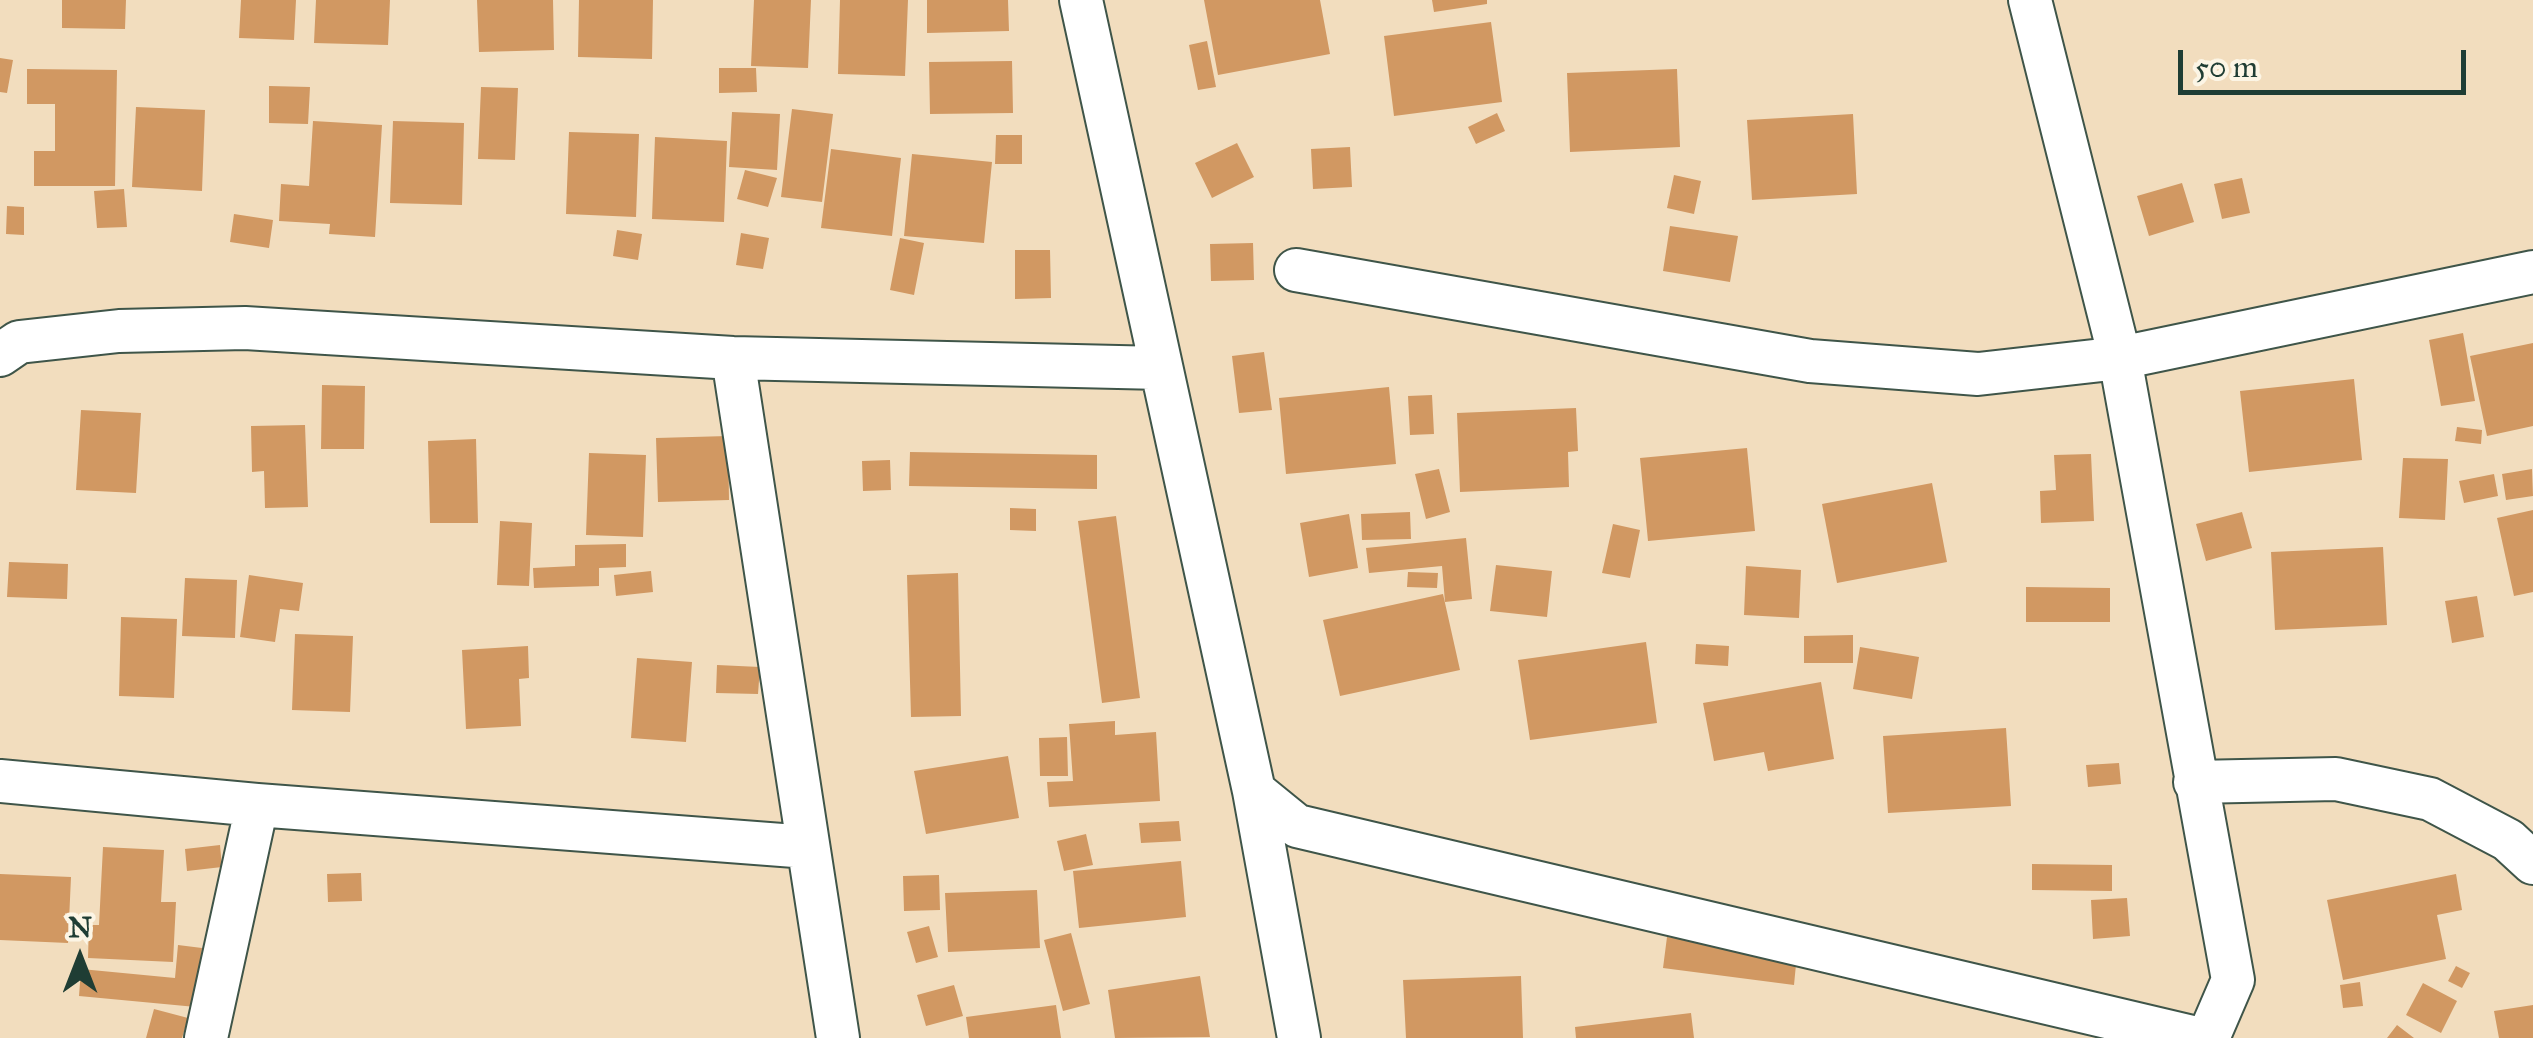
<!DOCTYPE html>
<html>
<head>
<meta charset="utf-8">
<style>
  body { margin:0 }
  #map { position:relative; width:2533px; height:1038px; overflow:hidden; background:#f2ddbe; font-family:"IM FELL Great Primer",serif }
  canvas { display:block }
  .north { position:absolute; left:30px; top:908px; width:100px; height:100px; -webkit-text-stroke:8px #fcf5e5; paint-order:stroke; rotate:0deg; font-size:28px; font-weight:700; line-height:40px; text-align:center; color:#1f3d34 }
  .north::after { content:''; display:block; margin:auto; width:35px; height:45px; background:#1f3d34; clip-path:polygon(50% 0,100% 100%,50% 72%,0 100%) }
  .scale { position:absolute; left:2178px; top:50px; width:288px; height:45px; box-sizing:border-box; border:5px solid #1f3d34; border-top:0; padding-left:12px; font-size:30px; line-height:35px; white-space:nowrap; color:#1f3d34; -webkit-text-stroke:8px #fcf5e5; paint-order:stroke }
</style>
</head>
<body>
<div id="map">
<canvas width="2533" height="1038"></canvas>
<div class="north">N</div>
<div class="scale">50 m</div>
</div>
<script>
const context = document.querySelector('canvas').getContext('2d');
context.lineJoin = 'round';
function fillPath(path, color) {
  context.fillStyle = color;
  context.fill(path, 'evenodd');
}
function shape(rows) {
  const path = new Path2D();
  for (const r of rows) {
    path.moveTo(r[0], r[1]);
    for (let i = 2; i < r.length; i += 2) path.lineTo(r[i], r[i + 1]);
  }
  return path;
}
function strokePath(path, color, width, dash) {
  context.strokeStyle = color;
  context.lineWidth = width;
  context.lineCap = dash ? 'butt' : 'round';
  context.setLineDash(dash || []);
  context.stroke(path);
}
fillPath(shape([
  [62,0,126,0,125,29,62,28],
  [241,0,296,0,294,40,239,38],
  [316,0,390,0,388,45,314,43],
  [477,0,553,0,554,50,479,52],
  [579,0,653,0,652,59,578,57],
  [754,0,811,0,808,68,751,66],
  [840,0,908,0,905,76,838,74],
  [927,0,1008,0,1009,31,927,33],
  [1204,0,1320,0,1330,54,1218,75],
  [1432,0,1487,0,1487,4,1434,12],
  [1491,22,1502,102,1394,116,1384,36],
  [1207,41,1216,87,1198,90,1189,45],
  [0,58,13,60,7,93,0,92],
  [1012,61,1013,113,930,114,929,62],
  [719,68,756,68,757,92,719,93],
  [27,69,117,70,115,186,34,186,34,151,55,151,55,104,27,104],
  [1677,69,1680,147,1570,152,1567,73],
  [269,86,310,87,308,124,269,123],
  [481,87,518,88,515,160,478,159],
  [136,107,205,110,202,191,132,187],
  [792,109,833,114,822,202,781,197],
  [732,112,780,114,777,170,729,167],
  [1497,113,1505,131,1476,144,1468,127],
  [1853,114,1857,194,1752,200,1747,120],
  [313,121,382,125,375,237,329,234,330,224,279,221,281,184,309,186],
  [393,121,464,123,462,205,390,203],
  [569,132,639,134,636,217,566,214],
  [996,135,1022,135,1022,164,995,164],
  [655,137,727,141,724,222,652,219],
  [1237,143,1254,177,1212,198,1195,163],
  [1350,147,1352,187,1313,189,1311,149],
  [831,149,901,158,892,236,821,228],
  [912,154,992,162,984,243,904,236],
  [745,170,777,178,768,207,737,199],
  [1674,175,1701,181,1694,214,1667,208],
  [2242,178,2250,213,2222,219,2214,184],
  [2182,183,2194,222,2149,236,2137,196],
  [124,189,127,227,97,228,94,191],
  [7,206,24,207,24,235,6,234],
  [234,214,273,220,269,248,230,242],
  [1670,226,1738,236,1730,282,1663,271],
  [617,230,642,234,638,260,613,256],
  [741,233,769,238,763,269,736,265],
  [900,238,924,243,914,295,890,290],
  [1253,243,1254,280,1211,281,1210,244],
  [1015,250,1050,250,1051,298,1015,299],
  [2463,333,2475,401,2441,406,2429,340],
  [2533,343,2533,426,2487,436,2470,356],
  [1264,352,1272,410,1239,413,1232,356],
  [2354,379,2362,460,2249,472,2240,391],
  [322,385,365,386,364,449,321,449],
  [1389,387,1396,464,1286,474,1279,398],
  [1432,395,1434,434,1410,435,1408,396],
  [1576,408,1578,451,1568,452,1569,487,1460,492,1457,413],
  [81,410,141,413,136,493,76,490],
  [305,425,308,507,265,508,264,471,252,472,251,426],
  [2457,427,2482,430,2481,444,2455,441],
  [728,436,729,500,658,502,656,438],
  [476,439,478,523,430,523,428,441],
  [1747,448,1755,531,1648,541,1640,458],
  [910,452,1097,455,1097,489,909,486],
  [589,453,646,455,643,537,586,535],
  [2091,454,2094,521,2041,523,2040,491,2056,490,2054,455],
  [2403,458,2448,459,2445,520,2399,518],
  [890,460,891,490,863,491,862,461],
  [1439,469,1450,512,1426,519,1415,474],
  [2532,469,2533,496,2506,500,2502,474],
  [2494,474,2498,496,2464,503,2459,481],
  [1932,483,1947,562,1837,583,1822,504],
  [1010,508,1036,509,1036,531,1010,530],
  [2533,510,2533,592,2514,596,2497,518],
  [1410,512,1411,539,1362,540,1361,514],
  [2242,512,2252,548,2206,561,2196,524],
  [1349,514,1358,568,1309,577,1300,523],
  [1116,516,1140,698,1102,703,1078,521],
  [500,521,532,523,529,586,497,585],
  [1613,524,1640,530,1630,578,1602,573],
  [1466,538,1472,599,1445,602,1442,566,1369,573,1366,548],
  [626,544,626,567,599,568,599,586,534,588,533,568,575,566,575,545],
  [2383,547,2387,625,2275,630,2271,552],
  [9,562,68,564,67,599,7,597],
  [1496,565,1552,571,1547,617,1490,611],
  [1746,566,1801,570,1799,618,1744,615],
  [651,571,653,592,616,596,614,575],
  [1408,572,1438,573,1437,588,1407,587],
  [958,573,961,716,911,717,907,575],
  [249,575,303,583,299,611,280,609,275,642,240,637],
  [185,578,237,580,235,638,182,636],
  [2026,587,2110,588,2110,622,2026,622],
  [1443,594,1460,670,1340,696,1323,620],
  [2477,596,2484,637,2452,643,2445,601],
  [121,617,177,619,174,698,119,696],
  [295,634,353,636,350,712,292,710],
  [1853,635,1853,663,1804,663,1804,636],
  [1646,642,1657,723,1530,740,1518,660],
  [1696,644,1729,646,1728,666,1695,664],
  [528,646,529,678,519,679,521,726,466,729,462,650],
  [1860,647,1919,657,1912,699,1853,689],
  [637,658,692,662,686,742,631,738],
  [717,665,760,667,758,694,716,693],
  [1821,682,1834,759,1768,771,1764,752,1714,761,1703,703],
  [1115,721,1115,735,1156,732,1160,801,1049,807,1047,782,1073,781,1069,724],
  [2006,728,2011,806,1888,813,1883,736],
  [1067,737,1068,776,1040,776,1039,738],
  [1008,756,1019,818,926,834,914,771],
  [2119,763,2121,784,2088,787,2086,765],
  [1179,821,1181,841,1141,843,1139,823],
  [1086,834,1093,865,1064,871,1057,841],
  [220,845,222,867,187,871,185,849],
  [103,847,164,850,161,902,176,902,173,962,88,958,89,925,99,925],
  [1181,861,1186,917,1079,928,1073,871],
  [2032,864,2112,865,2112,891,2032,890],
  [361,873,362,901,328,902,327,874],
  [0,874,71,877,68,943,0,940],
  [2456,874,2462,910,2437,915,2446,959,2343,980,2327,900],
  [939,875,940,910,904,911,903,876],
  [1037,890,1040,948,948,952,945,893],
  [2127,898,2130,936,2093,939,2091,900],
  [929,926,938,957,916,963,907,932],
  [1071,933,1090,1004,1063,1011,1044,940],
  [1667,937,1797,954,1794,985,1663,968],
  [178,945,202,948,196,1007,79,996,81,969,175,978],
  [2456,966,2470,973,2462,988,2448,981],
  [1200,976,1210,1037,1115,1038,1108,990],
  [1521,976,1523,1038,1406,1038,1403,980],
  [2360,982,2363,1006,2343,1008,2340,985],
  [2423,983,2457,1001,2441,1033,2406,1015],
  [954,985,963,1016,926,1026,917,995],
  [1056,1005,1061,1038,969,1038,966,1017],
  [2533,1005,2533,1038,2499,1038,2494,1011],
  [154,1009,188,1018,182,1038,146,1038],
  [1691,1013,1694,1038,1576,1038,1575,1027],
  [2397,1025,2414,1038,2387,1038]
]), '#d19862');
const minor = shape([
  [1081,0,1254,791,1299,1038],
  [2030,0,2120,358,2233,980,2208,1038],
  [1296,270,1810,361,1978,374,2120,358,2533,272],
  [0,355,19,342,119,331,245,328,733,358,1161,368],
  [733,358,838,1038],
  [0,781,257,805,808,847],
  [2195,782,2336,779,2430,799,2508,840,2533,863],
  [1254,791,1297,826,2196,1038],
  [206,1038,257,805]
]);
strokePath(minor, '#3f5549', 46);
strokePath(minor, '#fff', 42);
</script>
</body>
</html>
